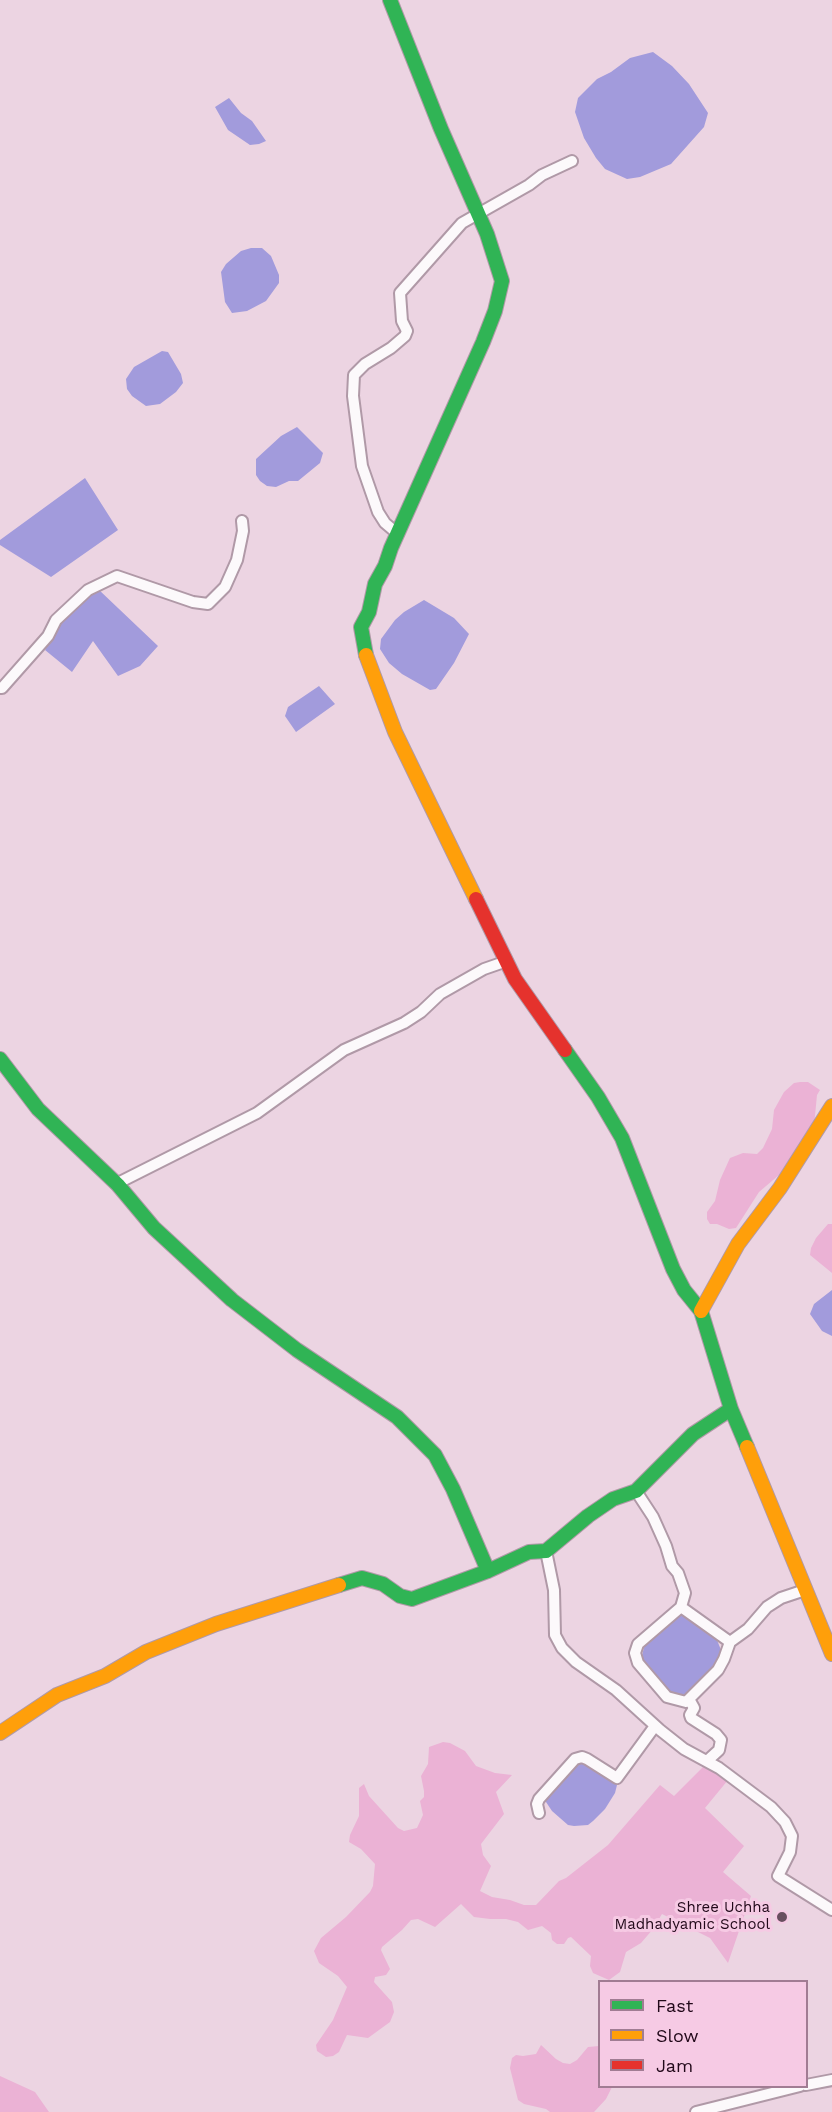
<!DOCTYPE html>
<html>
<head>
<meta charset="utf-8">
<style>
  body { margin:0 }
  #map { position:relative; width:832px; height:2112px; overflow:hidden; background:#ecd4e2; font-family:"Work Sans",sans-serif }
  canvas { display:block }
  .legend { position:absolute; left:598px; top:1980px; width:210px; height:108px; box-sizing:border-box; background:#f6cae4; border:2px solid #a17c93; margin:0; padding:8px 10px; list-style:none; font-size:18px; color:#210819 }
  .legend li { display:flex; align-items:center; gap:12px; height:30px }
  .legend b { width:30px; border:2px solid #a17c93 }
</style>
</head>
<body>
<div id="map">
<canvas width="832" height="2112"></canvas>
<ul class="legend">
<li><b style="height:8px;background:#30b455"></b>Fast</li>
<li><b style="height:8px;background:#ff9f0a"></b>Slow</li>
<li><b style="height:8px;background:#e5322d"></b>Jam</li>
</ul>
</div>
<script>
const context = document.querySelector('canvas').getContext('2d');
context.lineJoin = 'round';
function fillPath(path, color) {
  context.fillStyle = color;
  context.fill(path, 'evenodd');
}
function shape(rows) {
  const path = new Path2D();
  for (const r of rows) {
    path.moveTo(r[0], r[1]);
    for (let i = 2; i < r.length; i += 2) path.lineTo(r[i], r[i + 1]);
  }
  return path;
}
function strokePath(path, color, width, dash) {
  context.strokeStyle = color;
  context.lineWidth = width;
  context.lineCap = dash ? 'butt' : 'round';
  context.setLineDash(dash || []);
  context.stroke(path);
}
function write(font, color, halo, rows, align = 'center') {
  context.font = font + ' "Work Sans",sans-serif';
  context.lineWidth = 6;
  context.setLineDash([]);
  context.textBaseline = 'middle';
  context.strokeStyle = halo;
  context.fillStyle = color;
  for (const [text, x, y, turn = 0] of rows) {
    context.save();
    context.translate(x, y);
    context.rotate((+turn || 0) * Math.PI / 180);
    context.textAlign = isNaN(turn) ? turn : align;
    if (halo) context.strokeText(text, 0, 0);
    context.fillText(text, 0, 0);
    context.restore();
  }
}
fillPath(shape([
  [800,1082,808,1082,820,1090,817,1095,814,1126,786,1169,759,1192,736,1228,729,1229,717,1224,710,1224,707,1219,707,1212,715,1201,720,1180,730,1158,743,1153,757,1154,763,1148,772,1129,774,1110,784,1092,794,1083],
  [828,1224,832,1224,832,1273,810,1255,811,1248,816,1238],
  [443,1742,450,1743,465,1751,476,1766,495,1773,512,1775,496,1792,504,1814,481,1844,483,1855,491,1866,480,1891,492,1897,510,1900,524,1905,536,1905,559,1881,566,1878,608,1845,660,1785,674,1796,707,1763,728,1780,705,1808,744,1846,723,1872,751,1896,728,1963,710,1938,662,1914,653,1929,641,1943,626,1952,620,1972,609,1980,593,1973,590,1966,591,1956,571,1937,568,1938,564,1944,557,1944,552,1940,551,1933,542,1926,528,1930,518,1922,506,1919,490,1919,474,1917,461,1904,435,1927,418,1919,411,1920,402,1930,382,1947,381,1950,390,1969,386,1975,375,1977,374,1982,392,2002,394,2012,390,2022,368,2038,347,2035,339,2052,333,2056,326,2057,317,2051,316,2045,333,2020,347,1987,338,1976,319,1963,314,1951,321,1938,346,1917,370,1892,373,1886,375,1864,361,1849,349,1842,350,1835,359,1816,359,1788,364,1784,369,1796,398,1828,404,1831,417,1828,423,1815,420,1801,424,1797,424,1791,421,1776,428,1764,429,1747],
  [541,2045,556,2059,563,2063,570,2064,577,2060,588,2047,599,2046,600,2086,612,2087,606,2099,594,2112,550,2112,546,2109,524,2104,518,2100,510,2068,512,2058,516,2055,523,2056,536,2054],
  [0,2076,35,2092,49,2112,0,2112]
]), '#ebb2d5');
fillPath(shape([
  [653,52,672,66,689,84,708,113,704,127,671,164,640,177,627,179,605,169,596,158,584,138,575,112,578,98,597,79,611,72,630,58],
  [229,98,241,113,252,121,266,141,259,144,250,145,228,130,215,107],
  [251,248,262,248,271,256,279,275,279,283,266,301,247,311,232,313,225,302,221,272,226,264,241,251],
  [162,351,168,352,181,374,183,383,176,392,160,404,146,406,132,396,127,389,126,379,134,367],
  [297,427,323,453,320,463,298,481,289,481,276,487,267,486,260,481,256,475,256,459,281,436],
  [85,478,118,530,51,577,0,545,0,540],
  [98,589,158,646,140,666,118,676,93,641,72,672,45,650,62,619],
  [424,600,454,618,469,634,454,663,436,689,430,690,402,674,389,663,380,649,381,639,395,620,404,612],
  [319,686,335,704,296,732,285,716,288,707],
  [832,1290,832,1336,822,1331,810,1314,814,1304],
  [685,1613,717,1640,723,1655,717,1665,688,1694,682,1697,669,1692,641,1659,645,1644,676,1617],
  [579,1759,617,1785,615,1793,605,1809,593,1821,588,1825,574,1826,568,1825,552,1811,544,1799]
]), '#a29bdc');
const street = shape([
  [398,534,385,523,378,512,362,466,353,396,354,375,365,364,391,348,405,336,407,331,402,321,400,293,462,223,529,185,542,175,572,161],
  [0,688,2,688,48,636,56,620,88,590,117,576,193,602,208,604,225,587,237,560,243,531,242,521],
  [116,1184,257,1113,344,1050,404,1023,421,1012,440,994,484,969,507,961],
  [636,1491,653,1517,666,1546,672,1566,678,1573,685,1593,681,1607,730,1642,748,1629,767,1607,781,1598,805,1590],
  [546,1551,554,1590,555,1635,562,1648,576,1662,616,1690,660,1730,684,1749,719,1768,771,1807,785,1822,792,1836,790,1852,778,1876,832,1910],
  [681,1607,638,1644,635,1653,638,1663,667,1697,686,1702,718,1670,724,1659,730,1642],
  [689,1699,694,1708,690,1715,691,1718,716,1734,721,1740,719,1750,707,1761],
  [539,1813,537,1804,539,1799,575,1759,582,1757,587,1759,617,1778,655,1726],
  [806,2085,832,2080],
  [696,2112,800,2086]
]);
const fast = shape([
  [366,655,361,627,369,612,375,584,385,566,391,548,483,342,495,311,502,281,487,234,441,129,390,0],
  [565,1050,598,1097,622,1138,673,1269,684,1290,701,1311,731,1409,747,1447],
  [0,1059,38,1109,118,1185,154,1228,232,1300,297,1350,397,1417,435,1455,453,1489,488,1571],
  [339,1585,362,1578,383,1584,400,1596,412,1599,488,1571,529,1552,546,1551,588,1516,613,1499,636,1491,693,1434,731,1409]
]);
const slow = shape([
  [366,655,395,732,476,899],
  [701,1311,738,1244,780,1188,832,1106],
  [747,1447,832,1654],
  [0,1733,57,1695,105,1676,146,1652,216,1624,339,1585]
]);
const jam = shape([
  [476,899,515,979,565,1050]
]);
strokePath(street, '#b099a7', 14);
strokePath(fast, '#b099a7', 16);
strokePath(slow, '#b099a7', 16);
strokePath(jam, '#b099a7', 16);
strokePath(street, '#fcf9fb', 10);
strokePath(fast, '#30b455', 14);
strokePath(slow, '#ff9f0a', 14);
strokePath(jam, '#e5322d', 14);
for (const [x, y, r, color] of [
  [782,1917,6,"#684f5f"]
]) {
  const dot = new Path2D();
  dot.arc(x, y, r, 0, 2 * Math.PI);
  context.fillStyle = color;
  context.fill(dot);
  strokePath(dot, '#f6cae4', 2);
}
write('15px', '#210819', '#f6cae4', [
  ["Shree Uchha",770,1908],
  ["Madhadyamic School",770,1925]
], 'right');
</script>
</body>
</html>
